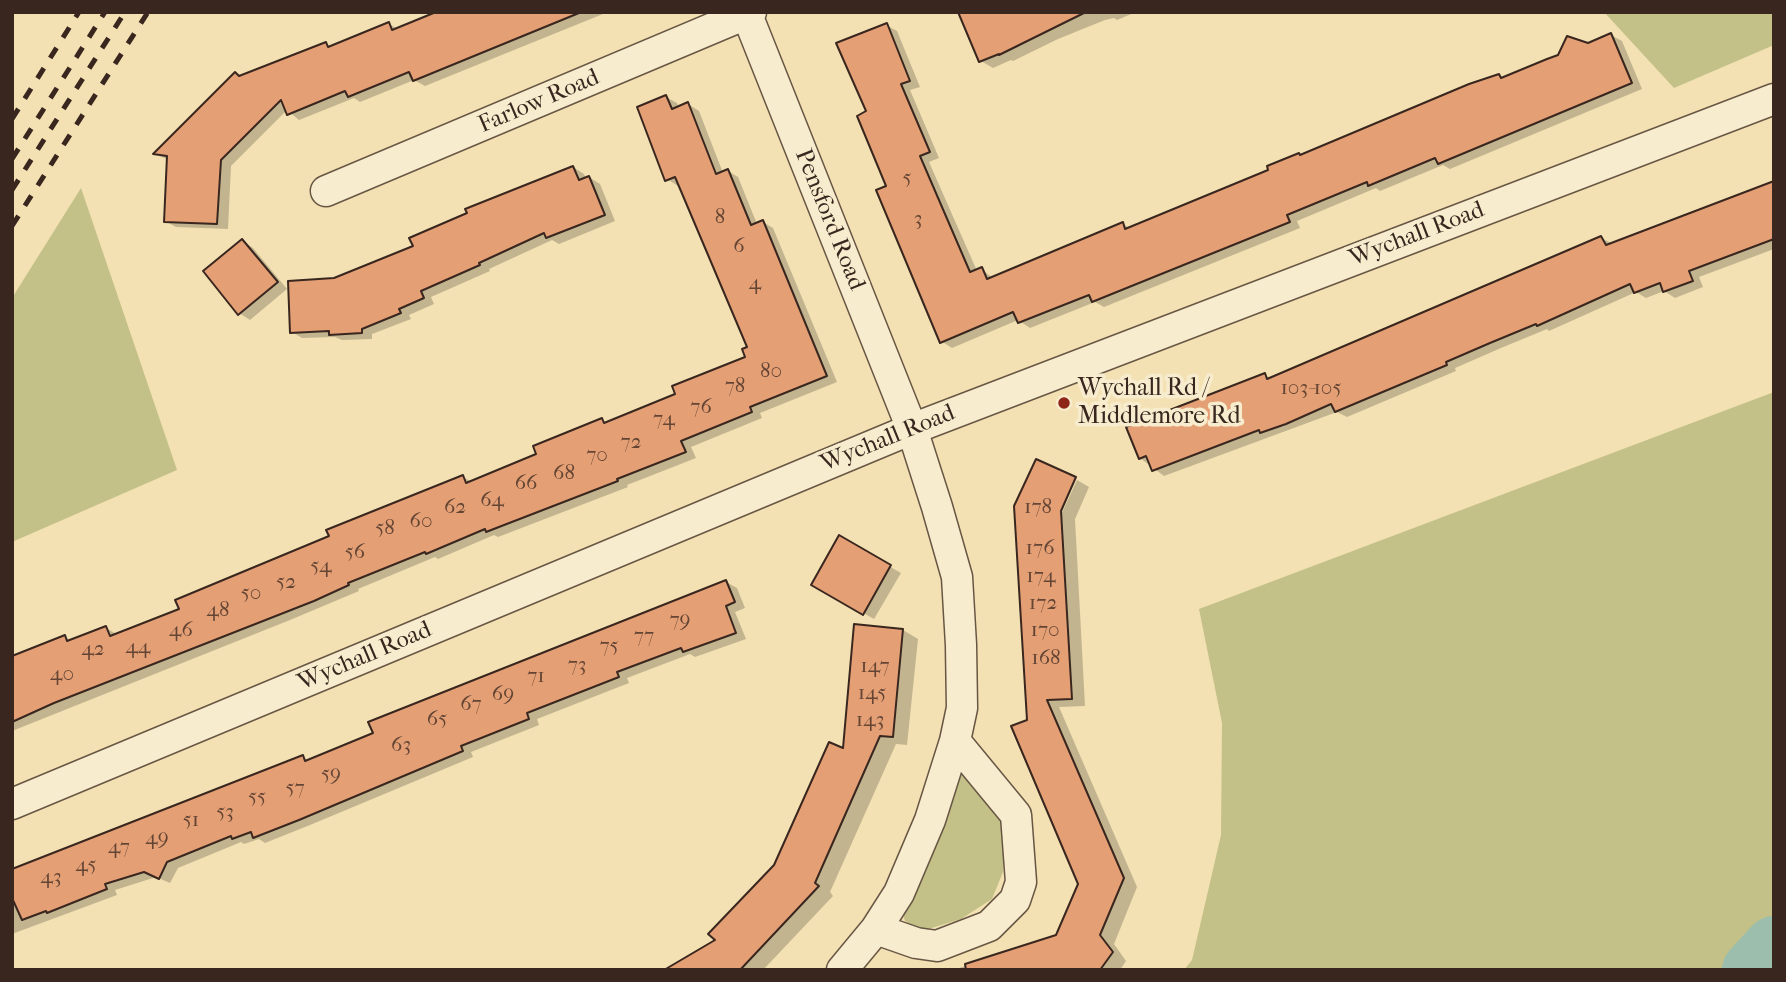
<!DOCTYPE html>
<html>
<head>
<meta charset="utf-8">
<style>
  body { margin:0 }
  #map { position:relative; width:1786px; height:982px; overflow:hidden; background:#f3e1b3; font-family:"IM FELL French Canon",serif }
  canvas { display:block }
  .frame { position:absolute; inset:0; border:14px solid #39271f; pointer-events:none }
</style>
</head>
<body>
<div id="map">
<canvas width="1786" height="982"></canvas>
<div class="frame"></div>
</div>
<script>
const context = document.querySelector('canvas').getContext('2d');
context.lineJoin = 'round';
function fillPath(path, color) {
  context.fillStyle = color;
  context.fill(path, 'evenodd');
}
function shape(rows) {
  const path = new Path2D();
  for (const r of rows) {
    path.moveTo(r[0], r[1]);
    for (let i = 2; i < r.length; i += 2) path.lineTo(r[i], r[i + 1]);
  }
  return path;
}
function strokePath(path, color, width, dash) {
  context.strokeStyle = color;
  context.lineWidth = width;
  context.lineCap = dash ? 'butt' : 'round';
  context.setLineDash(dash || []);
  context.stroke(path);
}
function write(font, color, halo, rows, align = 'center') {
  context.font = font + ' "IM FELL French Canon",serif';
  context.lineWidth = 7;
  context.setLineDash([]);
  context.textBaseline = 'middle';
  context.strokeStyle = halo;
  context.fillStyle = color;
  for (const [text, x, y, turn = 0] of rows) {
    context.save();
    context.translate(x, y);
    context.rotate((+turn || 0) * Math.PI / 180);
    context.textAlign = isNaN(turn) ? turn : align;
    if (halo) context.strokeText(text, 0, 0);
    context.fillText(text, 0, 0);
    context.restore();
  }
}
fillPath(shape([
  [1604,12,1774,12,1774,45,1674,88],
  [81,188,177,470,12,542,12,298],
  [1774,392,1774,970,1184,970,1192,960,1221,835,1222,723,1199,609],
  [963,772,1007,819,1003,872,992,899,961,919,922,931,905,921,901,908]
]), '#c3c187');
fillPath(shape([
  [441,12,608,12,425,86,414,80,360,102,354,98,299,120,287,110,231,166,228,229,176,227,165,221,169,160,155,154,241,78,325,43,332,47,389,24,398,29],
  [967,12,1136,12,1117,20,1114,18,1105,20,1058,39,1013,61,1011,60,993,68,981,61],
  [886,25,897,31,920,87,910,90,939,158,929,162,977,271,981,269,993,278,1123,224,1131,229,1499,76,1503,78,1611,35,1622,41,1642,89,1450,169,1443,165,1380,191,1376,188,1297,221,1300,228,1104,307,1095,302,1030,328,1018,320,952,348,941,341,888,187,869,112],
  [666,97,677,103,679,108,688,104,699,111,723,173,728,171,738,177,757,224,763,222,773,228,837,382,760,413,762,418,691,447,696,458,627,485,628,487,498,537,494,535,438,559,435,557,358,589,359,591,290,620,12,731,12,658,65,637,72,641,106,628,118,635,181,610,331,537,463,477,472,482,538,455,602,420,607,423,677,395,747,358,749,348,680,185,678,186,667,179],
  [573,167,584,174,586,179,589,177,600,184,615,221,559,244,552,240,489,269,490,271,431,297,434,304,409,315,411,319,372,334,372,339,342,340,335,337,302,338,292,332,335,280,415,247],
  [1774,183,1774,249,1699,277,1703,287,1675,298,1664,291,1646,298,1636,292,1549,331,1547,329,1501,348,1455,368,1456,371,1347,417,1337,412,1164,476,1140,458,1265,375,1272,379,1601,238,1613,244],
  [243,241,253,248,287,289,250,320,239,313],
  [1077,480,1089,487,1075,519,1085,706,1059,707,1137,887,1114,944,1126,961,1120,970,953,970,1057,936,1080,884,1029,721,1056,518,1059,519],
  [840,538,901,573,874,619,813,584],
  [726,582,737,588,745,608,735,612,746,639,695,657,690,654,627,678,629,683,537,719,539,725,471,752,473,757,310,825,265,843,259,839,244,844,241,842,178,868,170,883,156,877,115,890,117,895,12,934,12,870,303,757,310,761],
  [903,630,918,639,907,745,896,744,830,892,833,896,763,970,667,970,718,940,775,866,844,751]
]), '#0003');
strokePath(shape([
  [1751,970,1774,945]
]), '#9bbead', 58);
const building = shape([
  [436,12,579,13,413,81,409,72,348,97,345,91,287,115,281,100,221,160,217,224,164,222,167,156,153,154,235,72,239,76,326,42,328,47,389,22,392,30,436,12],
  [958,12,1086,12,999,55,999,54,979,62,958,12],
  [887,23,910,81,901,84,930,152,920,156,970,272,982,267,987,279,1123,222,1125,229,1268,170,1267,166,1299,153,1300,155,1469,84,1499,74,1501,78,1547,59,1558,55,1567,36,1588,43,1611,33,1632,83,1438,164,1435,158,1368,186,1367,182,1287,215,1290,222,1092,302,1089,295,1018,323,1013,312,940,343,876,190,886,186,857,116,866,111,836,43,887,23],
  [666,95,672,109,688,102,716,174,728,169,751,225,763,220,827,376,750,407,752,412,681,441,686,452,617,479,618,481,486,532,485,529,426,554,425,552,348,583,349,585,314,601,54,703,12,722,12,656,65,635,67,641,106,626,110,636,179,609,175,600,329,536,326,530,463,475,466,483,536,454,533,446,602,418,604,423,675,394,672,386,745,357,742,349,747,347,675,177,665,181,637,107,666,95],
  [573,166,579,180,589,176,605,215,546,238,544,233,479,263,480,265,421,291,424,298,399,309,401,313,362,329,362,333,329,335,329,331,290,333,288,281,334,278,413,246,409,238,467,213,465,209,573,166],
  [1774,181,1774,239,1689,271,1693,281,1663,292,1660,283,1634,293,1630,284,1537,326,1536,324,1490,343,1446,362,1447,365,1335,412,1331,404,1286,424,1260,433,1259,430,1152,471,1146,456,1139,459,1126,427,1265,373,1267,379,1601,236,1606,245,1774,181],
  [242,239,278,282,238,315,203,271,242,239],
  [1036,459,1076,477,1061,511,1072,699,1047,700,1124,878,1100,935,1113,952,1100,970,966,970,965,964,1056,935,1078,884,1011,726,1027,720,1014,506,1036,459],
  [839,535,891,565,863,615,811,585,839,535],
  [726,580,735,602,726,606,736,633,683,652,681,648,617,672,619,677,527,713,529,719,461,746,463,751,299,820,253,838,251,832,232,839,231,836,167,862,159,879,144,872,105,884,107,889,47,913,46,911,22,920,12,898,12,869,303,755,305,761,373,733,368,722,726,580],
  [854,624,903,629,893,737,880,736,815,883,819,886,740,970,664,970,715,940,708,934,774,865,829,742,843,748,854,624]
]);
fillPath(building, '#e49f75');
strokePath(building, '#39271f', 2);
const street = shape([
  [746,12,912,429,937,507,957,577,961,645,962,708,955,741,930,820,899,893,876,929,842,970],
  [326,191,751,12],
  [12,804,912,429,1774,99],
  [876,929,916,943,937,946,989,926,1015,900,1021,882,1016,815,955,741]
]);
strokePath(street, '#685644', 33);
strokePath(street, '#f7ecce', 30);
strokePath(shape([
  [12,119,79,12],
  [12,159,105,12],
  [12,190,125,12],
  [12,226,148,12]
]), '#39271f', 5, [12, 12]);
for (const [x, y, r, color] of [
  [1064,403,7,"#8f2418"]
]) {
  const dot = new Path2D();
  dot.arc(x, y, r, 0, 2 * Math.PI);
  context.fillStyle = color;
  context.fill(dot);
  strokePath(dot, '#f7ecce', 2.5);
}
write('21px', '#644534', null, [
  ["5",907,179],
  ["8",720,218],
  ["3",918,220],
  ["6",739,247],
  ["4",755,284],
  ["80",771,372],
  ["78",735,387],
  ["103-105",1311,389],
  ["76",701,408],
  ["74",664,420],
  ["72",631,443],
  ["70",597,456],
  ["68",564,474],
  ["66",526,484],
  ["64",492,501],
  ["62",455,508],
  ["178",1038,508],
  ["60",421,522],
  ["58",385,529],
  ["176",1040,549],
  ["56",355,553],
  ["54",321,567],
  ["174",1041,577],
  ["52",286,583],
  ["50",251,594],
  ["172",1043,604],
  ["48",218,611],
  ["79",680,621],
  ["46",181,631],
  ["170",1045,631],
  ["77",644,637],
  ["75",609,647],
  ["44",138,648],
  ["42",93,650],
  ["168",1046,659],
  ["73",577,666],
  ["147",875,667],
  ["40",62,675],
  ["71",536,677],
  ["145",872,694],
  ["69",503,695],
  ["67",471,705],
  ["65",437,720],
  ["143",870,721],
  ["63",401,746],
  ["59",331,775],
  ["57",295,789],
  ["55",257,798],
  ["53",225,813],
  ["51",191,821],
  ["49",157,839],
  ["47",119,848],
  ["45",86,866],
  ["43",51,878]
]);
write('24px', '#39271f', '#f7ecce', [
  ["Farlow Road",539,102,-23],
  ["Pensford Road",829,220,68],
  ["Wychall Road",1417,235,-21],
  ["Wychall Road",888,439,-22],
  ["Wychall Road",365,657,-23]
]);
write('24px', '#39271f', '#f7ecce', [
  ["Wychall Rd /",1078,389],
  ["Middlemore Rd",1078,417]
], 'left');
</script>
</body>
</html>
